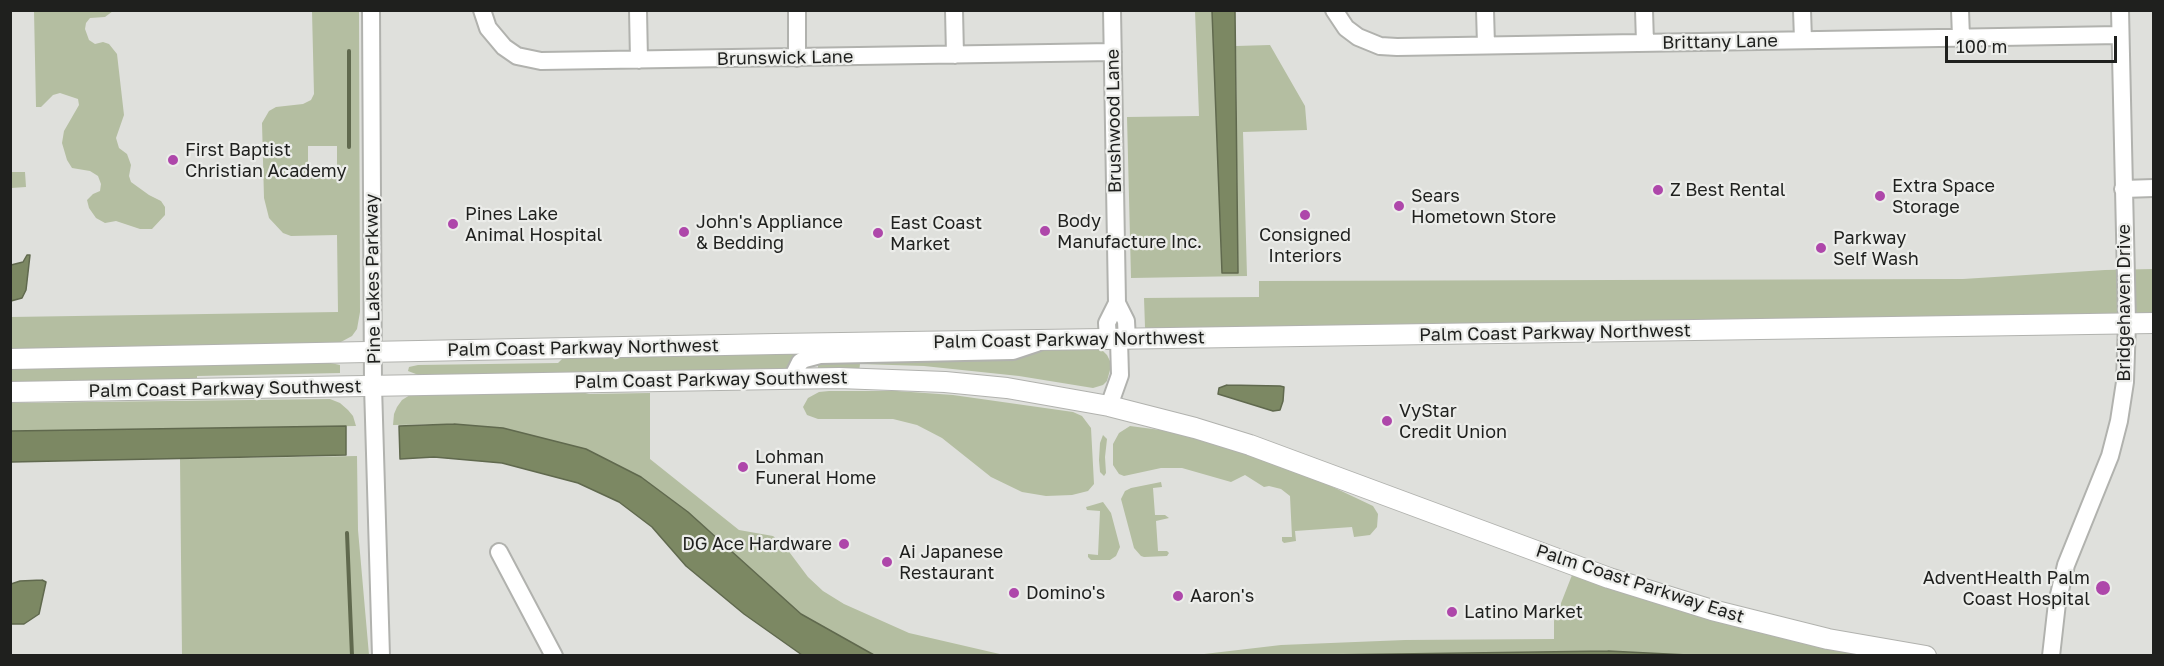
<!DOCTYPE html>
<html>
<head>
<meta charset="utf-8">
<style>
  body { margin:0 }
  #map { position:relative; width:2164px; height:666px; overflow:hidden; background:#dfe0dc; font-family:"Golos Text",sans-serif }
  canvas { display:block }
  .frame { position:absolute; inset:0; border:12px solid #1f201e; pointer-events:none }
  .scale { position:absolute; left:1945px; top:36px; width:172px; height:27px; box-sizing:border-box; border:3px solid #1f201e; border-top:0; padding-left:8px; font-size:18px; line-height:21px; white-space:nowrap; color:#1f201e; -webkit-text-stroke:4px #ecedea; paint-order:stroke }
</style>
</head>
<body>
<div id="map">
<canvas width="2164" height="666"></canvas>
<div class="frame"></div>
<div class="scale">100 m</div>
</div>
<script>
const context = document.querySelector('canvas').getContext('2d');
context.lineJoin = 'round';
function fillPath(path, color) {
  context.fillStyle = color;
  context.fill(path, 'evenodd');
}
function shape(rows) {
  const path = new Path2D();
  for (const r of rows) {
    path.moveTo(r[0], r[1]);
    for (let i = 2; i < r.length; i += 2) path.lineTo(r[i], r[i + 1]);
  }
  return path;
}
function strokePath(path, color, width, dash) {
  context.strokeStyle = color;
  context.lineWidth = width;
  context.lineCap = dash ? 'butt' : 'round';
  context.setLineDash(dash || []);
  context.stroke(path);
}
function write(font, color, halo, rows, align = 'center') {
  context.font = font + ' "Golos Text",sans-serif';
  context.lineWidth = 4.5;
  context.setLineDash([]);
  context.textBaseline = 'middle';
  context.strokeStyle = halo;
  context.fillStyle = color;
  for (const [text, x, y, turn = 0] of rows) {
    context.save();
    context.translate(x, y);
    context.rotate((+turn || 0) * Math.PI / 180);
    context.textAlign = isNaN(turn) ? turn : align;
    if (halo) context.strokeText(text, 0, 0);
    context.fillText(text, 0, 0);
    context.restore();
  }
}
fillPath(shape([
  [34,11,113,11,105,17,90,18,86,23,85,29,89,40,95,44,103,42,109,44,117,54,124,115,116,138,119,148,127,154,131,165,129,176,131,182,149,195,161,201,165,207,165,215,152,229,140,229,116,221,105,223,96,218,89,208,87,200,93,194,100,191,101,184,98,176,90,171,72,168,67,160,62,143,64,131,79,105,78,99,60,93,53,95,41,107,36,107],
  [312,11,359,11,360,312,357,329,352,336,339,343,11,353,10,317,338,312,337,235,291,236,283,233,269,218,264,198,262,123,269,111,276,107,303,104,311,100,314,94],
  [308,146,337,146,337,174,308,174],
  [1195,11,1212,11,1222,273,1238,273,1236,46,1270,45,1305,106,1307,130,1243,132,1247,276,1131,278,1127,117,1199,116],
  [11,172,25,172,26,187,11,188],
  [2154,269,2153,316,1147,333,1145,327,1144,298,1259,297,1259,281,1963,279,2105,270],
  [1093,347,1102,350,1107,355,1110,361,1110,370,1107,381,1103,385,1093,388,1019,376,924,366,860,364,859,372,818,372,818,362,1026,354,1050,348],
  [801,352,789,372,429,379,408,371,409,367,418,365,558,363,563,358,573,356],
  [321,361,340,365,340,373,197,376,197,383,11,386,10,366],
  [568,388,589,394,650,393,650,459,739,530,773,536,784,545,808,577,823,591,844,604,909,633,1004,655,874,656,868,653,801,614,688,512,641,477,586,449,454,424,393,425,394,414,397,407,402,400,410,395],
  [829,391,897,391,953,395,1073,412,1082,416,1091,428,1094,484,1088,491,1072,495,1046,496,1022,492,991,477,942,438,917,425,893,419,818,419,807,415,803,407,808,398,819,392],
  [330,399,340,403,348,410,353,416,356,426,11,431,10,403],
  [1130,426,1198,435,1316,479,1373,506,1378,514,1377,527,1370,535,1354,537,1352,527,1295,531,1296,541,1284,543,1282,541,1282,537,1292,537,1290,496,1281,489,1269,486,1264,487,1245,475,1231,482,1182,468,1161,468,1124,476,1119,474,1113,465,1113,444,1119,433],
  [1103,435,1107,439,1105,457,1106,473,1104,476,1100,472,1099,460,1100,443],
  [357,456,358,530,369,655,182,655,180,459],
  [1161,482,1162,487,1153,488,1155,515,1165,515,1169,518,1156,521,1158,551,1167,551,1169,553,1167,556,1144,557,1141,556,1134,548,1121,499,1125,491,1131,488],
  [1103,502,1111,513,1120,547,1116,556,1110,560,1091,560,1088,557,1088,554,1098,555,1100,511,1087,510,1086,507],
  [1574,570,1888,655,1688,656,1608,651,1326,655,1187,656,1281,645,1405,640,1554,639,1554,621]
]), '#b4bea1');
const water = shape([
  [1212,11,1235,11,1238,273,1222,273,1212,11],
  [27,255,30,255,26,290,22,298,11,301,11,265,23,262,27,255],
  [1227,385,1280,386,1284,387,1283,401,1280,410,1273,411,1218,394,1219,388,1227,385],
  [454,424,503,428,586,449,641,477,688,512,801,614,874,655,802,655,744,614,686,566,652,527,619,502,578,483,502,463,434,457,400,459,399,426,454,424],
  [346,426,346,455,11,462,11,431,346,426],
  [42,580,46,582,39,614,24,624,11,624,11,584,20,581,42,580],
  [1608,651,1688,655,1326,655,1608,651]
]);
fillPath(water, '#7c8863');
strokePath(water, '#60694e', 1.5);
strokePath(shape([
  [349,51,349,147],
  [347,533,352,656]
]), '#60694e', 4);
const minor = shape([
  [371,10,373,386,381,656],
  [482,10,488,28,504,47,517,56,541,61,1113,52],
  [638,10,639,60],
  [797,10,797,58],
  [954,10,955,55],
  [1112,10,1117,303,1126,321,1127,340],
  [1334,10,1346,28,1358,37,1380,46,1397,47,2120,35],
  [1485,10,1486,45],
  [1644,10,1645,43],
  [1802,10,1803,40],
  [1960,10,1961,37],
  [2123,189,2154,188],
  [1108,340,1107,323,1117,303],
  [795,379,795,372,800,362,805,359,820,355,1013,351,1037,343],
  [1109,406,1120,375,1119,340],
  [499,552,554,656],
  [2051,656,2057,603,2066,565,2110,456,2119,421,2125,382,2127,323,2120,10]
]);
const major = shape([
  [10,359,776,344,2154,323],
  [10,392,839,378,945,382,1007,388,1109,406,1195,428,1250,445,1609,578,1712,610,1828,639,1926,656]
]);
strokePath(minor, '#b1b2ae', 20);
strokePath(major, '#b1b2ae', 22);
strokePath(minor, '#fff', 16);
strokePath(major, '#fff', 20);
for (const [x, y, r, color] of [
  [173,160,6,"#ae47aa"],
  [1658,190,6,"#ae47aa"],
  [1880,196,6,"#ae47aa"],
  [1399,206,6,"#ae47aa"],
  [1305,215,6,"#ae47aa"],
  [453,224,6,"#ae47aa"],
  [1045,231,6,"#ae47aa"],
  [684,232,6,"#ae47aa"],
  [878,233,6,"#ae47aa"],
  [1821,248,6,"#ae47aa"],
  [1387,421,6,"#ae47aa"],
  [743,467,6,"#ae47aa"],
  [844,544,6,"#ae47aa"],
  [887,562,6,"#ae47aa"],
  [2103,588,8,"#ae47aa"],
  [1014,593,6,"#ae47aa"],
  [1178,596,6,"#ae47aa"],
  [1452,612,6,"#ae47aa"]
]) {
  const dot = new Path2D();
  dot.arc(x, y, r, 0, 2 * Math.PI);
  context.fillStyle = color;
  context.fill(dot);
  strokePath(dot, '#ecedea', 2);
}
write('18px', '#1f201e', '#ecedea', [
  ["Brittany Lane",1720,42,-1],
  ["Brunswick Lane",785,58,-1],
  ["Brushwood Lane",1114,121,-91],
  ["Pine Lakes Parkway",373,279,-91],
  ["Bridgehaven Drive",2124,303,-90],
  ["Palm Coast Parkway Northwest",1555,333,-1],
  ["Palm Coast Parkway Northwest",1069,340,-1],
  ["Palm Coast Parkway Northwest",583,348,-1],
  ["Palm Coast Parkway Southwest",711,380,-1],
  ["Palm Coast Parkway Southwest",225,389,-1],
  ["Palm Coast Parkway East",1640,584,18]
]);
write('18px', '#1f201e', '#ecedea', [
  ["First Baptist",185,150],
  ["Christian Academy",185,171],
  ["Extra Space",1892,186],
  ["Storage",1892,207],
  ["Z Best Rental",1670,190],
  ["Sears",1411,196],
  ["Hometown Store",1411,217],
  ["Pines Lake",465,214],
  ["Animal Hospital",465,235],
  ["Body",1057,221],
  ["Manufacture Inc.",1057,242],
  ["John's Appliance",696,222],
  ["& Bedding",696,243],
  ["East Coast",890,223],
  ["Market",890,244],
  ["Consigned",1305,235,"center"],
  ["Interiors",1305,256,"center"],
  ["Parkway",1833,238],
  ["Self Wash",1833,259],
  ["VyStar",1399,411],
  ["Credit Union",1399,432],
  ["Lohman",755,457],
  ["Funeral Home",755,478],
  ["DG Ace Hardware",832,544,"right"],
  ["Ai Japanese",899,552],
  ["Restaurant",899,573],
  ["AdventHealth Palm",2090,578,"right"],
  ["Coast Hospital",2090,599,"right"],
  ["Domino's",1026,593],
  ["Aaron's",1190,596],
  ["Latino Market",1464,612]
], 'left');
</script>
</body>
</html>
